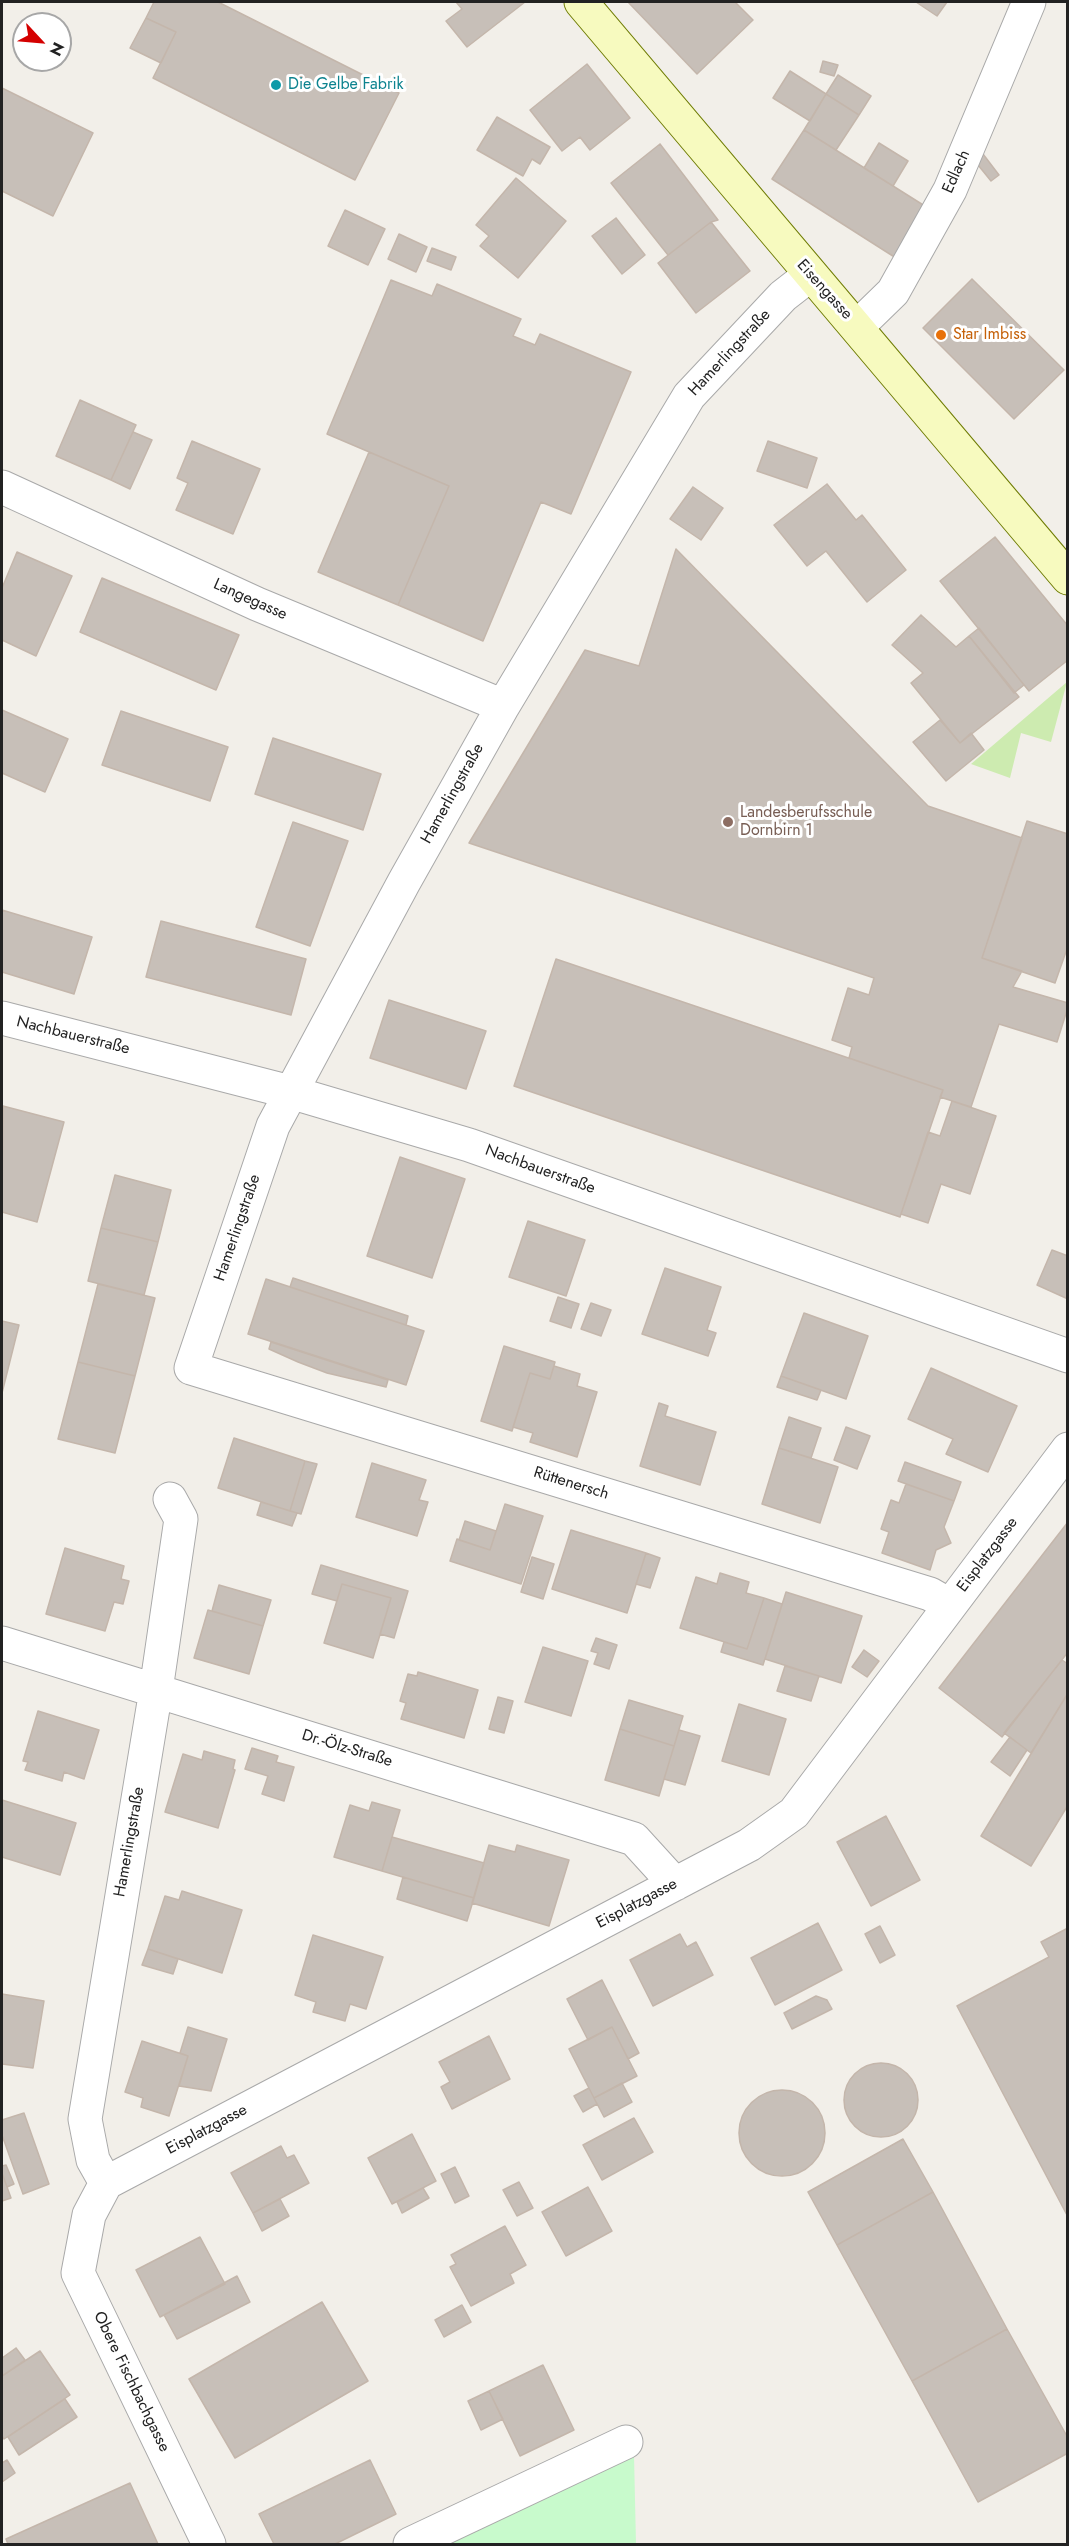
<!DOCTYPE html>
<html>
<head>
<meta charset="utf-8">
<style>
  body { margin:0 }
  #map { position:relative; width:1069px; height:2546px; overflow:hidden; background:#f2efe9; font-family:Jost,sans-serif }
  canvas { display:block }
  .frame { position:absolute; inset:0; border:3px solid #222; pointer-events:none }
  .north { position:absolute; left:12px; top:12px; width:60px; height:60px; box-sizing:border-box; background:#fff; border:2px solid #a7a7a7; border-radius:50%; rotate:116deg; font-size:16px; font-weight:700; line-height:24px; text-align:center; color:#222 }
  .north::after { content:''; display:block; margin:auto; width:21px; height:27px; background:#d40000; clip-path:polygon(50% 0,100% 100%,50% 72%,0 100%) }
</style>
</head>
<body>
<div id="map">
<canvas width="1069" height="2546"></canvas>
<div class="frame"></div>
<div class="north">N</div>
</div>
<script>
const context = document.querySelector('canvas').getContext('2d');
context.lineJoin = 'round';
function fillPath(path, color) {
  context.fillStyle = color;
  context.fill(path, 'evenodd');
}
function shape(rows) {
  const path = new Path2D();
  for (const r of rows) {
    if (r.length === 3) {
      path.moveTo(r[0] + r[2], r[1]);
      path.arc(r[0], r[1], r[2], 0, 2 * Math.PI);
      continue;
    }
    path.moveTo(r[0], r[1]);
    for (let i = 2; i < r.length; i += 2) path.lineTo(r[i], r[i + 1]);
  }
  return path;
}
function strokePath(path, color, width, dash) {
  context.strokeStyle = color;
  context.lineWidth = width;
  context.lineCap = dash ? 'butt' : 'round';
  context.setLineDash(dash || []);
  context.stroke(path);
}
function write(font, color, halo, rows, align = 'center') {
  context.font = font + ' Jost,sans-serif';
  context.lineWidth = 6;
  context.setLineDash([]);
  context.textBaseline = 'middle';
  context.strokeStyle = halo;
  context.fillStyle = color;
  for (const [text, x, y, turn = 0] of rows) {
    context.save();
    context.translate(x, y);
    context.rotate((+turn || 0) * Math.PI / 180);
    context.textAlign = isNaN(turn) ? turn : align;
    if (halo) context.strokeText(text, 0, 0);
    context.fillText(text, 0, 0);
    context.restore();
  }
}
fillPath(shape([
  [1067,682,1051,742,1021,733,1010,778,971,764]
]), '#cdebb0');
fillPath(shape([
  [634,2455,636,2544,439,2544]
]), '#c8facc');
const building = shape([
  [154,2,218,2,399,93,355,180,153,78,176,32,146,18,154,2],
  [456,2,525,2,467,47,446,21,462,9,456,2],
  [628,2,735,2,753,20,697,74,628,2],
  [916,2,947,2,937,16,916,2],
  [146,18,176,32,161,63,130,48,146,18],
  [823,61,838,65,834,76,820,72,823,61],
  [587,64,630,118,590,150,580,137,562,151,530,110,587,64],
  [790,71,826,94,810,121,773,98,790,71],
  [838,75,871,96,859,115,826,94,838,75],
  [2,88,93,133,53,216,2,191,2,88],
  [826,94,859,115,836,150,804,130,826,94],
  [497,117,550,147,540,164,532,159,523,176,477,150,497,117],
  [804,130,928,208,896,258,772,179,804,130],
  [879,143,908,161,893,186,864,168,879,143],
  [660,144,718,220,711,222,668,255,611,183,660,144],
  [983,154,999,175,991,181,974,160,983,154],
  [516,178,566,221,518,278,480,246,489,236,476,225,516,178],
  [345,210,385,229,368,265,328,246,345,210],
  [616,218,645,255,622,274,592,236,616,218],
  [711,222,750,271,696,313,658,263,711,222],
  [399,234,427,247,416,272,388,259,399,234],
  [432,248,456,257,451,270,427,261,432,248],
  [972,279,1064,370,1014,419,923,328,972,279],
  [391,280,432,296,437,284,521,319,513,336,535,345,540,334,631,372,571,514,541,502,483,641,398,605,449,486,327,434,391,280],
  [80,400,136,425,111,480,56,456,80,400],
  [133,432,152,440,130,489,111,480,133,432],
  [192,441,260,469,233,534,176,510,188,483,177,478,192,441],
  [768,441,817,458,807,488,757,471,768,441],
  [369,452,449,486,398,605,318,572,369,452],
  [827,484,856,520,862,515,906,570,867,602,826,551,807,566,774,525,827,484],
  [693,487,723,508,701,540,670,519,693,487],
  [995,537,1068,626,1068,660,1029,691,940,581,995,537],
  [676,549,928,806,1022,838,982,958,1022,971,1013,987,1068,1003,1068,1007,1057,1042,999,1024,971,1107,940,1097,943,1090,849,1058,852,1047,832,1040,848,988,869,995,874,978,469,843,585,650,639,666,676,549],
  [17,552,72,576,36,656,2,640,2,588,17,552],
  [102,578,239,635,216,690,80,632,102,578],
  [921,615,956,647,969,636,1019,697,960,743,911,683,923,673,892,645,921,615],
  [979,628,1024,685,1014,693,969,636,979,628],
  [2,710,68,739,45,792,2,773,2,710],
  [121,711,228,747,210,801,102,765,121,711],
  [940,720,960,743,971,733,984,750,946,781,913,742,940,720],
  [273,738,381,774,363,830,255,794,273,738],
  [1027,821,1068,834,1068,946,1055,983,982,958,1027,821],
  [293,822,348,841,310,946,256,927,293,822],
  [2,910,92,937,74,994,2,972,2,910],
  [161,921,306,959,291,1015,146,977,161,921],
  [556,959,943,1090,900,1217,514,1086,556,959],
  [389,1000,486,1031,466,1089,370,1058,389,1000],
  [952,1101,996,1116,970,1194,941,1184,928,1223,901,1214,928,1132,940,1136,952,1101],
  [3,1106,64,1122,37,1222,2,1212,3,1106],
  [400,1157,465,1179,432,1278,367,1256,400,1157],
  [115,1175,171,1190,158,1242,101,1228,115,1175],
  [528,1221,585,1240,566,1296,509,1277,528,1221],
  [101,1228,158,1242,144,1295,88,1281,101,1228],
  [1052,1250,1068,1256,1068,1299,1037,1285,1052,1250],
  [665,1268,721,1287,707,1330,716,1333,708,1356,642,1334,665,1268],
  [293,1278,408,1316,406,1325,290,1287,293,1278],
  [266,1279,424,1331,406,1385,248,1334,266,1279],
  [98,1284,155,1298,135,1376,78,1362,98,1284],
  [558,1297,579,1304,571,1328,550,1321,558,1297],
  [591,1303,611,1310,601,1336,581,1329,591,1303],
  [804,1313,868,1336,846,1399,781,1376,804,1313],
  [2,1321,19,1325,2,1393,2,1321],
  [271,1342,388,1380,386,1387,327,1373,298,1362,269,1349,271,1342],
  [504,1346,555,1362,550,1379,530,1373,512,1431,481,1421,504,1346],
  [78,1362,135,1376,115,1453,58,1439,78,1362],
  [554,1366,580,1374,577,1386,597,1392,577,1457,530,1442,533,1433,513,1427,530,1373,550,1379,554,1366],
  [931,1368,1017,1406,988,1472,946,1454,953,1439,908,1419,931,1368],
  [781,1376,821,1390,817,1400,777,1387,781,1376],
  [659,1403,668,1406,665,1416,716,1432,700,1485,640,1466,659,1403],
  [789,1417,821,1428,811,1458,779,1448,789,1417],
  [846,1427,870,1436,857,1469,834,1460,846,1427],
  [234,1438,305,1461,290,1511,218,1488,234,1438],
  [779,1448,838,1467,820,1523,762,1504,779,1448],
  [305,1461,317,1464,301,1514,290,1511,305,1461],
  [905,1462,961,1482,954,1501,898,1481,905,1462],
  [372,1463,426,1480,419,1500,428,1502,417,1536,356,1517,372,1463],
  [906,1484,954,1501,944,1527,951,1543,936,1550,930,1570,882,1553,889,1532,881,1529,891,1500,899,1503,906,1484],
  [261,1502,297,1513,292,1526,257,1515,261,1502],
  [505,1504,543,1516,521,1584,450,1561,457,1539,490,1550,505,1504],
  [465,1521,496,1531,490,1550,459,1540,465,1521],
  [1068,1522,1068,1652,1002,1737,939,1688,1068,1522],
  [571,1530,646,1553,627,1613,552,1589,571,1530],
  [65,1548,124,1566,121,1579,129,1581,123,1604,114,1602,105,1631,46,1614,65,1548],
  [646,1553,660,1558,650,1588,636,1584,646,1553],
  [532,1557,554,1564,543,1599,521,1592,532,1557],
  [321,1565,408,1591,394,1638,380,1634,391,1598,342,1584,337,1601,312,1594,321,1565],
  [720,1573,749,1582,746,1593,764,1598,747,1649,680,1628,696,1577,717,1584,720,1573],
  [342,1584,391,1598,373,1658,324,1643,342,1584],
  [219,1585,271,1600,263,1626,212,1611,219,1585],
  [786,1592,862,1616,841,1683,765,1659,786,1592],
  [764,1598,782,1604,763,1665,721,1652,724,1642,747,1649,764,1598],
  [208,1610,263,1626,249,1674,194,1658,208,1610],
  [596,1638,617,1645,609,1669,594,1664,598,1653,591,1651,596,1638],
  [543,1647,588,1661,571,1716,525,1702,543,1647],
  [864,1650,879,1661,867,1677,852,1667,864,1650],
  [1062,1660,1068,1664,1068,1693,1031,1753,1004,1733,1062,1660],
  [785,1666,819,1676,811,1701,777,1691,785,1666],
  [418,1672,478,1690,464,1738,401,1719,406,1703,400,1701,408,1674,417,1676,418,1672],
  [1068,1693,1068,1805,1031,1866,981,1836,1068,1693],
  [498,1697,513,1701,504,1733,489,1729,498,1697],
  [629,1700,683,1716,674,1746,620,1729,629,1700],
  [739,1704,786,1719,769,1775,722,1761,739,1704],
  [38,1711,99,1730,84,1779,64,1772,62,1781,25,1770,28,1762,23,1761,38,1711],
  [620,1729,674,1746,659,1796,605,1780,620,1729],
  [679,1730,700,1736,685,1785,664,1779,679,1730],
  [1010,1737,1027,1750,1010,1776,991,1762,1010,1737],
  [252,1748,278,1756,276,1762,294,1767,284,1801,262,1794,268,1776,245,1769,252,1748],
  [204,1751,235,1760,233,1769,235,1770,218,1828,165,1812,183,1754,202,1760,204,1751],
  [2,1800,76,1823,60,1875,2,1857,2,1800],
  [372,1802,400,1810,382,1871,334,1857,350,1805,369,1811,372,1802],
  [886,1816,920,1880,871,1906,837,1842,886,1816],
  [392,1837,484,1863,474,1898,382,1871,392,1837],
  [489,1845,515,1852,517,1845,569,1860,549,1926,472,1903,489,1845],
  [403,1877,474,1898,467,1921,397,1899,403,1877],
  [182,1891,242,1910,222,1973,148,1949,165,1896,179,1900,182,1891],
  [818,1923,842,1970,775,2005,751,1958,818,1923],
  [880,1926,895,1955,880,1963,865,1934,880,1926],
  [1068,1928,1068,2217,957,2006,1049,1957,1041,1942,1068,1928],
  [680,1934,687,1947,696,1942,713,1975,653,2006,630,1960,680,1934],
  [313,1935,383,1957,366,2009,350,2004,345,2021,313,2012,316,2002,295,1995,313,1935],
  [148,1949,178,1959,173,1974,142,1965,148,1949],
  [602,1980,639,2053,628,2059,612,2027,588,2040,567,1999,602,1980],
  [2,1994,44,2001,33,2068,2,2064,2,1994],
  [816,1996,827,2000,832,2009,792,2029,784,2013,816,1996],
  [188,2027,227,2039,211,2091,179,2086,188,2056,180,2053,188,2027],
  [612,2027,637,2076,594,2098,569,2049,612,2027],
  [489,2036,510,2079,452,2109,441,2087,450,2082,439,2062,489,2036],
  [142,2041,188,2056,169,2116,141,2107,143,2098,125,2092,142,2041],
  [881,2100,37],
  [622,2083,632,2102,604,2117,594,2098,622,2083],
  [589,2088,597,2104,583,2112,574,2096,589,2088],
  [782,2133,43],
  [24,2113,49,2184,23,2194,2,2135,2,2120,24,2113],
  [634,2118,653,2152,602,2180,583,2145,634,2118],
  [412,2134,436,2181,392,2204,368,2158,412,2134],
  [903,2139,933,2192,837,2245,808,2192,903,2139],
  [281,2146,287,2158,294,2155,309,2183,253,2213,231,2173,281,2146],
  [6,2165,14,2184,7,2187,2,2173,2,2166,6,2165],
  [455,2167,469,2196,455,2203,441,2174,455,2167],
  [2,2173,11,2198,2,2201,2,2173],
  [519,2182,533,2208,517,2216,503,2190,519,2182],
  [588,2187,612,2231,566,2256,542,2212,588,2187],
  [423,2188,429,2198,402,2213,397,2202,423,2188],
  [933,2192,1007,2329,912,2381,837,2245,933,2192],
  [280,2199,289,2216,262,2231,253,2213,280,2199],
  [505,2226,526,2265,510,2274,514,2283,471,2306,450,2267,456,2264,451,2255,505,2226],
  [200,2237,225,2284,160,2317,136,2270,200,2237],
  [237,2276,250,2302,177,2339,164,2315,237,2276],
  [322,2302,368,2381,235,2458,189,2379,322,2302],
  [462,2305,471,2322,444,2337,435,2320,462,2305],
  [1007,2329,1068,2438,1068,2453,978,2502,912,2381,1007,2329],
  [16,2348,25,2360,2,2376,2,2358,16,2348],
  [40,2351,70,2395,4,2439,2,2436,2,2376,40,2351],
  [543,2365,574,2430,520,2456,489,2391,543,2365],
  [489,2391,503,2419,481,2430,468,2401,489,2391],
  [65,2399,77,2417,19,2455,8,2437,65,2399],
  [7,2460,15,2473,2,2482,2,2463,7,2460],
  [370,2460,396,2514,335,2544,274,2544,259,2514,370,2460],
  [130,2483,158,2544,8,2544,6,2539,130,2483]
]);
fillPath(building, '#c7bfb8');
strokePath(building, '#c4b6ab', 1.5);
const minor = shape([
  [810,275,783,296,689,396,503,706,404,882,273,1126,191,1368,930,1594,949,1605],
  [857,327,893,292,950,190,1029,2],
  [2,487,257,604,503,706],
  [2,1018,290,1092,469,1145,1068,1356],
  [2,1643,634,1839,675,1884],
  [106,2183,93,2160,85,2119,156,1690,181,1519,170,1499],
  [209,2544,78,2273,89,2215,106,2183,749,1845,794,1813,1068,1449],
  [410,2544,626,2442]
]);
const secondary = shape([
  [581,2,1068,578]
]);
strokePath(minor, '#a9a9a9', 35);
strokePath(secondary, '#707d05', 35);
strokePath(minor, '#fff', 33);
strokePath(secondary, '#f7fabf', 33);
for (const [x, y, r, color] of [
  [276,85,6,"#0f9aa8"],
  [941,335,6,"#e8710a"],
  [728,822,6,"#8d6e63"]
]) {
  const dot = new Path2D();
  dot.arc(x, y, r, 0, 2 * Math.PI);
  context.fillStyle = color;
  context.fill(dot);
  strokePath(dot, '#fff', 2);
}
write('16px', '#0d838f', '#fff', [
  ["Die Gelbe Fabrik",288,85]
], 'left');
write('16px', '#222', '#fff', [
  ["Edlach",957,172,-66],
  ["Eisengasse",824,290,48],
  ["Hamerlingstraße",730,353,-47],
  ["Langegasse",250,600,24],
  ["Hamerlingstraße",453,794,-61],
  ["Nachbauerstraße",73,1036,14],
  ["Nachbauerstraße",540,1170,20],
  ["Hamerlingstraße",238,1228,-71],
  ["Rüttenersch",571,1484,17],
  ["Eisplatzgasse",988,1555,-53],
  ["Dr.-Ölz-Straße",347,1749,17],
  ["Hamerlingstraße",130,1842,-80],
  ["Eisplatzgasse",637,1904,-28],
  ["Eisplatzgasse",207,2130,-28],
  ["Obere Fischbachgasse",131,2382,64]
]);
write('16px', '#c56008', '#fff', [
  ["Star Imbiss",953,335]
], 'left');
write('16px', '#785e54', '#fff', [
  ["Landesberufsschule",740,813],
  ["Dornbirn 1",740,831]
], 'left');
</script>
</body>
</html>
